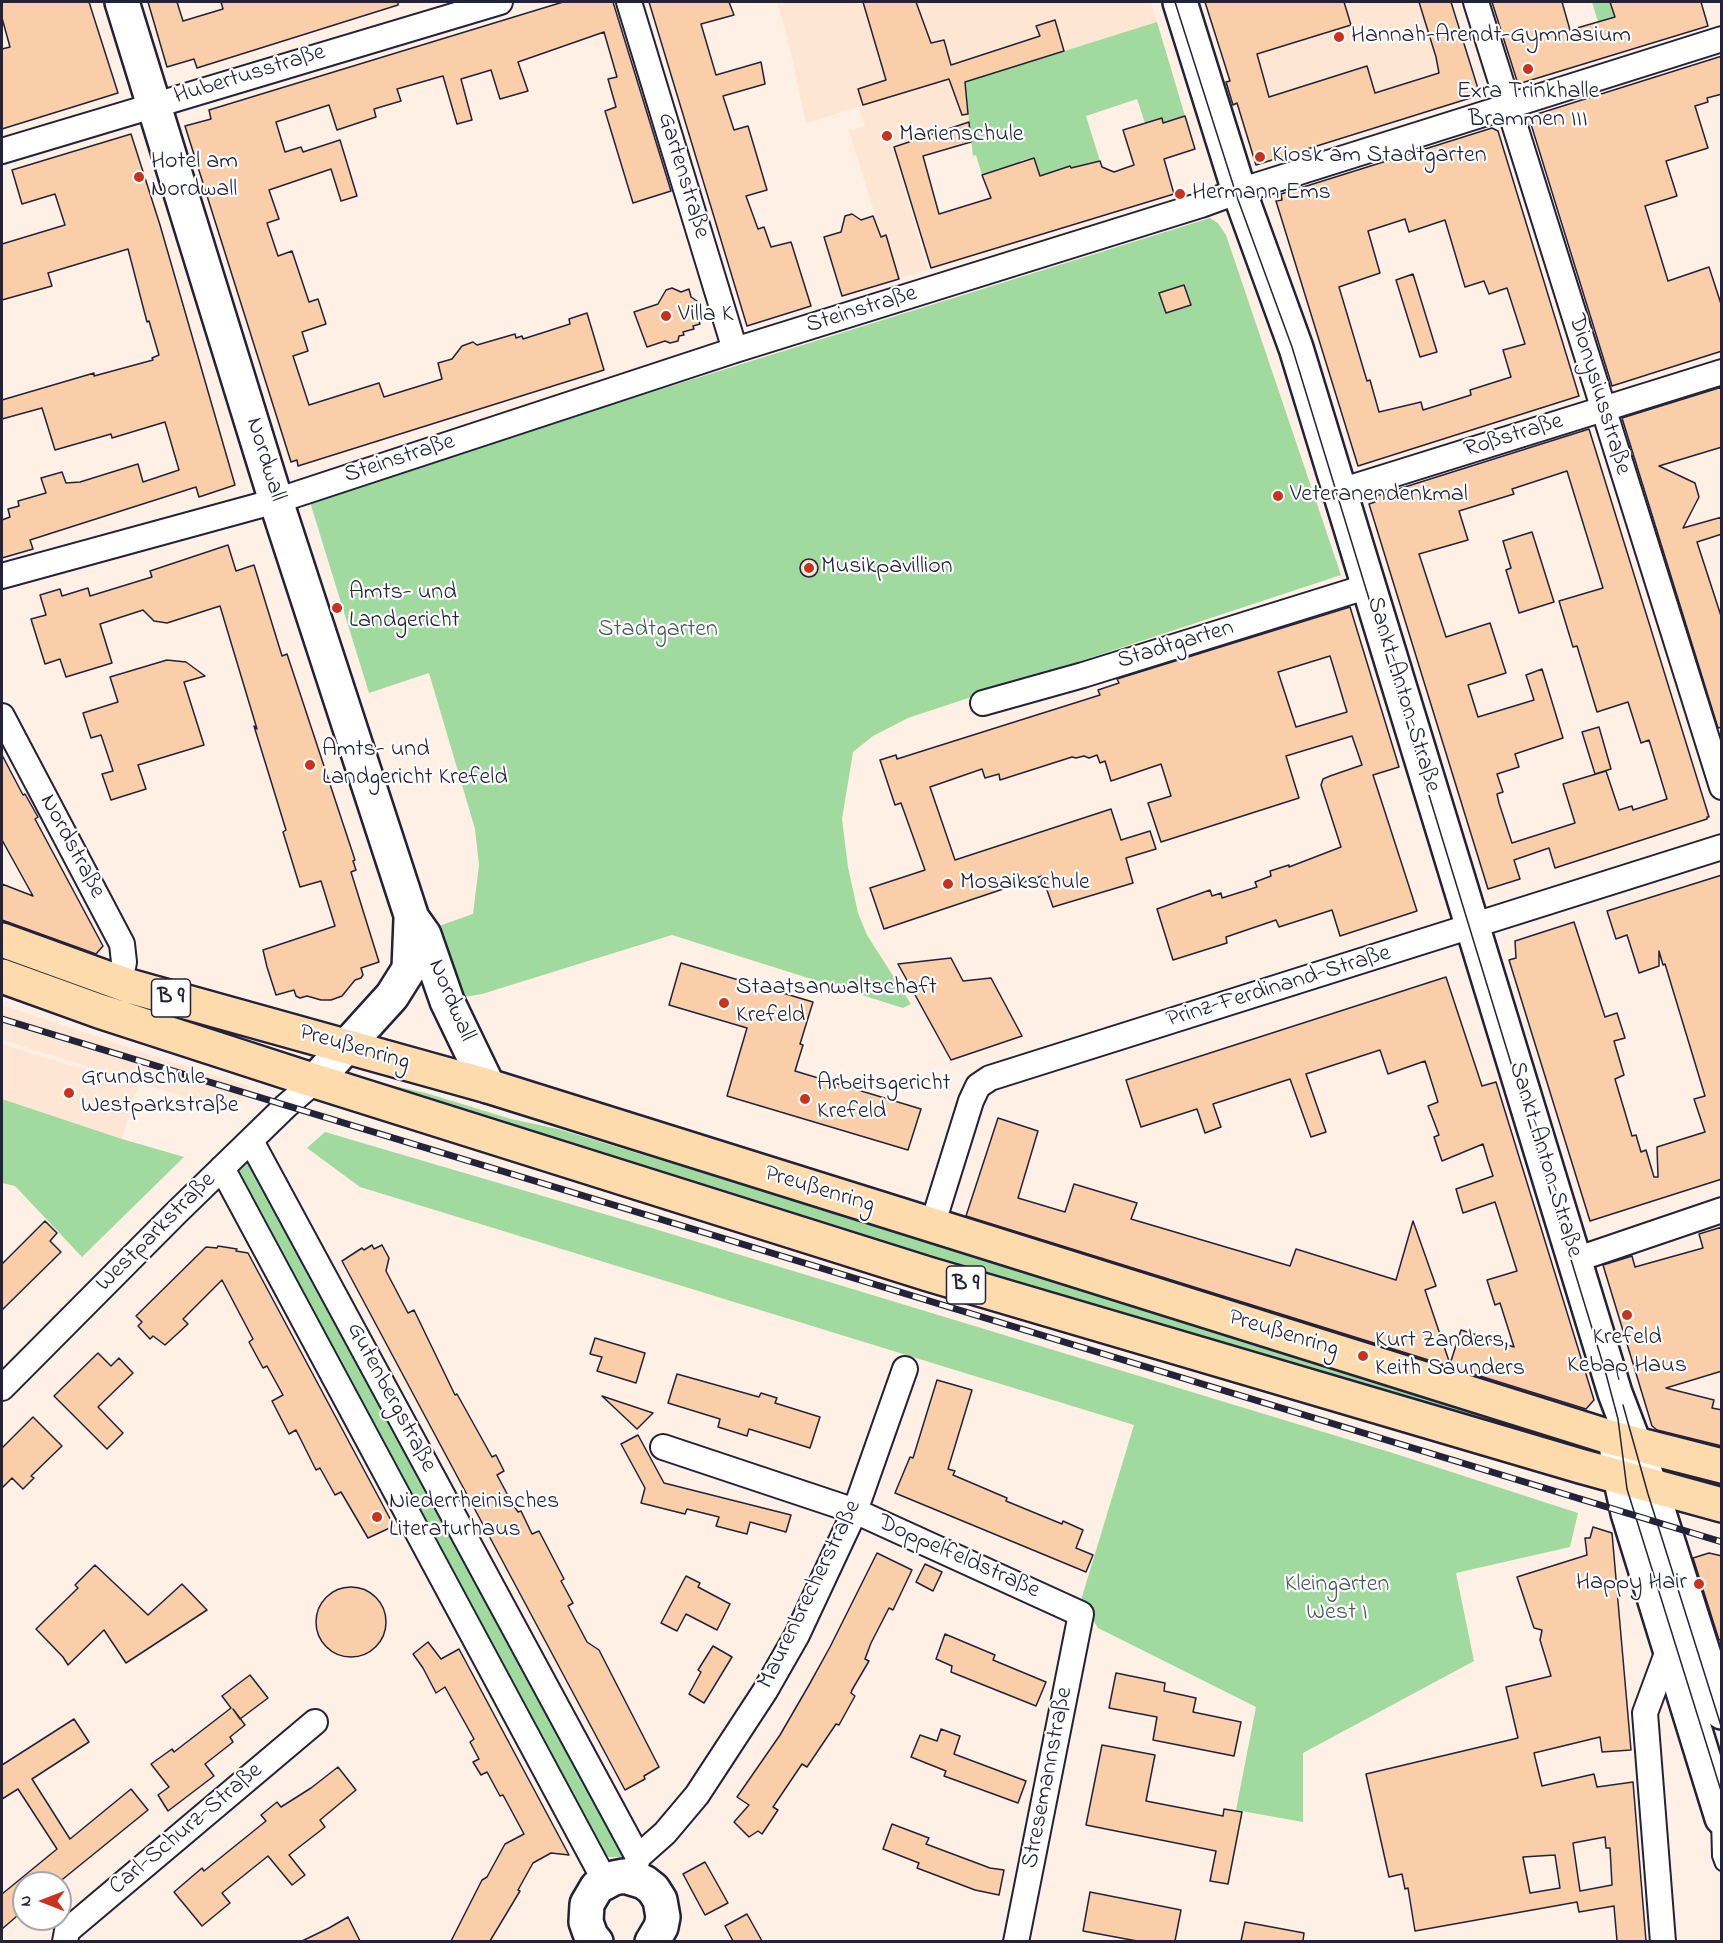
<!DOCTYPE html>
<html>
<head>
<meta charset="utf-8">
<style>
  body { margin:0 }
  #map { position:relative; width:1723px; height:1943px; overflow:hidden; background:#fef0e5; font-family:"Indie Flower",sans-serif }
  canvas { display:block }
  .frame { position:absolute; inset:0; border:3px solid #22223b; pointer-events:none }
  .north { position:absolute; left:12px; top:1871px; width:60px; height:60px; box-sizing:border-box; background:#fff; border:2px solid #a7a7b1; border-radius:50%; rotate:270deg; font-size:16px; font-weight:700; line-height:24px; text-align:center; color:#22223b }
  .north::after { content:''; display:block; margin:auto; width:21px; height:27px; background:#c8321e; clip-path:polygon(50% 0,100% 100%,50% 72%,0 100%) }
</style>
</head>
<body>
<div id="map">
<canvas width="1723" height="1943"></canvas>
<div class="frame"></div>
<div class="north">N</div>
</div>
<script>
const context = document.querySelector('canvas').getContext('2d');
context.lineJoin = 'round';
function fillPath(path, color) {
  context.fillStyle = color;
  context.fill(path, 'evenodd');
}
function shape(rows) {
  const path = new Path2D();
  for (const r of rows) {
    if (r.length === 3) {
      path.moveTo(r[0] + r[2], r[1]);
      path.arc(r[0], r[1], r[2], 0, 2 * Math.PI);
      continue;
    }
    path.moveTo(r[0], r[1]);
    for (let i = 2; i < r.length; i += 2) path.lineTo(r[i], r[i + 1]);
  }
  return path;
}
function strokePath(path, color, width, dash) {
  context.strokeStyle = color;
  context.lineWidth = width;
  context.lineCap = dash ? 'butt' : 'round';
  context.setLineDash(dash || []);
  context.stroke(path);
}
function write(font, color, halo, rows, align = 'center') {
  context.font = font + ' "Indie Flower",sans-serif';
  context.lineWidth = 4.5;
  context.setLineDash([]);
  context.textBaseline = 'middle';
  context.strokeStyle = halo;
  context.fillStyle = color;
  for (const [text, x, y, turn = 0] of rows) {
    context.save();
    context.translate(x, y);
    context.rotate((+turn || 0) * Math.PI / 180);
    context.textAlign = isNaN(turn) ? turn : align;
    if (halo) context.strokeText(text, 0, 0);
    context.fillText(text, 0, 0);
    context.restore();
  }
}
fillPath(shape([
  [777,2,1151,2,1176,85,975,153,973,156,969,122,892,146,928,270,899,278,886,235,881,237,875,222,874,211,849,131,865,126,859,107,806,123,788,39],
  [1205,2,1451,2,1480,95,1361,132,1343,74,1238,106],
  [2,1005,190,1068,249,1086,240,1104,192,1099,2,1040],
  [2,1044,138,1086,122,1139,2,1099]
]), '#fde6d3');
fillPath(shape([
  [1592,2,1610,2,1615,17,1598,22],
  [1157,22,1185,116,1163,123,1145,123,1137,99,1086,116,1100,161,1071,168,1070,166,1051,172,1045,190,1034,157,1020,161,1032,198,999,182,996,171,982,175,976,155,973,156,964,75,969,81],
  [1210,218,1218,223,1226,235,1341,575,908,718,873,736,853,752,842,819,848,867,858,913,867,935,911,1004,903,1008,672,935,482,994,458,998,436,927,473,914,479,865,475,829,429,673,369,693,309,499],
  [390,1085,426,1093,511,1119,558,1129,1586,1441,1584,1452,1207,1345,383,1091],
  [2,1099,122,1139,184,1157,82,1257,15,1186,2,1183],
  [325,1132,645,1226,1396,1454,1578,1513,1570,1547,1456,1573,1474,1661,1303,1753,1303,1822,1236,1810,1256,1707,1098,1628,1081,1600,1134,1425,360,1187,307,1148],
  [254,1156,618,1838,623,1857,605,1857,236,1172]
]), '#a1da9e');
const building = shape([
  [2,2,89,2,118,93,2,129,2,49,10,47,2,18,2,2],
  [148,2,177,2,183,21,223,9,221,2,398,2,398,5,197,68,194,59,167,67,148,2],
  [563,2,613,2,671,191,633,203,605,111,616,107,608,79,617,77,604,32,518,62,528,91,500,99,491,70,461,79,472,120,457,124,443,76,397,89,401,101,374,109,376,117,337,130,329,105,276,122,285,152,301,147,303,152,340,140,357,196,341,201,331,169,269,190,279,219,267,223,278,256,292,251,309,302,318,299,326,324,302,332,308,351,293,356,309,405,379,383,384,397,442,379,438,363,452,359,462,346,473,342,477,345,515,334,516,338,522,336,523,339,570,324,569,319,587,313,604,370,298,466,297,460,291,462,185,126,211,119,209,110,563,2],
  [649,2,729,2,734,15,701,24,716,75,761,62,765,84,723,96,734,130,748,126,767,190,746,196,758,229,764,227,771,247,791,242,811,306,747,326,649,2],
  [863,2,916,2,931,43,944,40,951,65,1040,36,1036,26,1055,20,1064,51,965,82,968,114,962,115,949,79,863,105,858,89,886,80,863,2],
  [1205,2,1344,2,1351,25,1257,54,1269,97,1367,66,1375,93,1439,73,1436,57,1419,2,1451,2,1480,95,1256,165,1237,103,1233,105,1226,82,1230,81,1205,2],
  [1492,2,1562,2,1570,30,1615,17,1610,2,1701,2,1708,26,1518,84,1492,2],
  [1722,56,1722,94,1707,98,1708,102,1695,106,1708,148,1666,161,1677,196,1645,206,1668,281,1709,267,1722,307,1722,351,1612,386,1530,121,1534,115,1722,56],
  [1185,116,1195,149,1164,159,1174,194,931,268,894,147,969,122,971,142,923,156,939,214,991,198,982,175,1034,158,1040,176,1070,166,1071,168,1100,161,1102,167,1114,172,1134,165,1123,130,1162,118,1163,123,1185,116],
  [1492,128,1498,131,1579,396,1358,466,1276,201,1282,200,1281,194,1492,128],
  [1405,219,1409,232,1445,220,1465,287,1484,281,1489,294,1507,288,1525,344,1503,350,1511,377,1470,390,1471,395,1423,410,1421,402,1379,412,1370,380,1367,381,1339,287,1380,273,1368,231,1405,219],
  [131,134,160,225,235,485,199,497,196,487,30,540,33,549,2,558,2,520,10,517,8,509,19,506,18,501,46,493,41,478,62,472,66,483,80,482,138,464,143,482,179,470,165,422,112,438,111,434,55,450,42,408,2,419,2,400,94,373,94,376,153,360,152,358,159,355,149,321,147,322,128,249,48,273,52,286,2,300,2,244,65,225,55,194,22,204,12,170,131,134],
  [852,214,861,220,873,216,881,237,886,235,899,279,842,296,824,237,841,232,845,216,852,214],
  [1413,274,1437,352,1420,357,1396,280,1413,274],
  [1184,285,1191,305,1166,313,1159,293,1184,285],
  [672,288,681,292,689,289,691,297,697,301,699,306,696,312,700,324,693,326,694,329,683,332,684,335,679,336,678,341,670,343,665,341,647,347,634,312,658,304,666,290,672,288],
  [1722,387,1722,447,1659,466,1695,483,1699,497,1683,528,1722,517,1722,534,1697,542,1722,619,1722,727,1718,728,1622,418,1722,387],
  [1589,429,1709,817,1707,817,1707,819,1555,868,1549,848,1514,860,1520,879,1488,889,1369,504,1375,502,1373,497,1589,429],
  [1567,471,1603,588,1559,601,1573,647,1577,646,1597,712,1628,702,1641,743,1649,740,1667,799,1633,810,1632,806,1619,810,1606,771,1563,784,1575,823,1512,843,1499,803,1497,794,1503,792,1497,774,1519,767,1515,754,1563,738,1542,669,1526,675,1534,700,1478,717,1468,685,1506,673,1490,623,1446,637,1419,554,1468,540,1459,511,1514,494,1512,489,1567,471],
  [1532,532,1554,602,1519,613,1506,570,1511,568,1503,541,1532,532],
  [228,545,236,571,254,565,282,656,287,654,355,860,353,861,356,870,351,872,379,962,361,968,363,975,361,978,355,980,342,996,331,1000,321,1000,307,996,300,998,296,996,294,990,276,995,267,967,263,950,335,926,321,881,300,887,283,832,286,830,254,726,257,729,220,606,167,623,154,621,143,610,100,624,112,663,66,677,60,659,45,664,31,619,46,615,40,595,60,589,62,596,88,588,90,596,152,577,150,571,228,545],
  [809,568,9],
  [1350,607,1399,767,1373,775,1417,911,1340,936,1332,910,1279,927,1276,920,1226,937,1227,943,1173,960,1157,909,1210,890,1212,896,1221,893,1222,898,1257,887,1255,882,1271,876,1270,871,1289,865,1289,867,1341,847,1321,785,1323,779,1330,776,1362,765,1352,736,1286,756,1299,798,1161,842,1148,803,1171,796,1161,764,1111,781,1105,761,1100,763,1097,755,1089,758,1084,756,1076,758,1072,757,1000,780,999,774,985,778,982,769,930,787,955,860,1111,809,1121,840,1150,831,1156,849,1126,858,1133,883,1053,907,1042,876,884,929,870,888,925,870,901,803,895,805,880,760,896,755,897,759,1100,695,1098,690,1119,683,1117,679,1350,607],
  [1330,656,1347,712,1296,727,1278,672,1330,656],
  [167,660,186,662,205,676,184,682,204,745,138,765,146,789,111,800,102,774,113,771,101,735,91,738,83,713,118,702,110,677,167,660],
  [1599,727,1611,769,1595,774,1582,732,1599,727],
  [2,755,23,795,25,794,38,817,35,819,103,946,96,954,2,920,2,884,33,896,2,840,2,755],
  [1722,875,1722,1179,1590,1221,1509,960,1516,958,1515,941,1574,922,1605,1017,1617,1013,1625,1038,1614,1041,1624,1075,1615,1079,1632,1136,1636,1135,1641,1152,1646,1150,1654,1177,1658,1177,1657,1147,1705,1132,1694,1099,1705,1096,1665,964,1663,965,1659,951,1659,966,1639,973,1627,935,1616,939,1607,911,1722,875],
  [951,958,963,981,991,978,1022,1036,951,1060,898,964,951,958],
  [681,963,813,1002,800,1044,803,1045,795,1071,921,1109,908,1150,727,1096,747,1028,669,1005,681,963],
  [1446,977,1482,1086,1496,1082,1594,1400,1586,1409,966,1216,998,1118,1038,1131,1018,1198,1065,1212,1074,1184,1137,1203,1131,1219,1290,1266,1296,1249,1396,1280,1413,1221,1436,1286,1425,1290,1450,1364,1461,1330,1514,1347,1500,1303,1495,1305,1487,1280,1517,1271,1495,1202,1463,1213,1456,1189,1493,1176,1488,1161,1483,1144,1442,1161,1434,1137,1439,1135,1428,1106,1438,1102,1425,1061,1388,1074,1380,1050,1306,1074,1326,1132,1311,1137,1290,1079,1213,1104,1221,1127,1205,1133,1197,1109,1141,1127,1126,1080,1446,977],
  [45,1221,57,1233,50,1241,61,1252,2,1310,2,1264,45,1221],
  [1722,1227,1722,1371,1666,1388,1714,1400,1712,1408,1722,1410,1722,1446,1657,1430,1652,1426,1603,1265,1632,1256,1635,1267,1703,1248,1699,1234,1722,1227],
  [372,1245,374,1249,382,1245,389,1258,386,1271,408,1313,414,1310,455,1395,457,1394,492,1457,496,1455,504,1471,497,1475,512,1503,518,1512,521,1511,532,1534,539,1531,564,1579,561,1581,573,1603,568,1606,587,1642,599,1650,659,1767,644,1776,645,1779,625,1790,342,1261,362,1248,364,1250,372,1245],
  [218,1246,237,1249,236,1251,248,1253,394,1526,368,1538,341,1492,335,1495,320,1468,316,1470,296,1430,289,1434,272,1401,283,1395,267,1366,263,1368,249,1342,253,1339,222,1280,183,1319,188,1324,165,1345,153,1336,150,1339,138,1326,142,1322,136,1316,206,1247,217,1248,218,1246],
  [595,1338,645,1353,636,1383,597,1371,602,1357,590,1354,595,1338],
  [98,1353,111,1366,119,1358,133,1373,98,1407,123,1433,107,1449,54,1396,98,1353],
  [677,1374,759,1397,761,1393,777,1398,775,1403,820,1417,810,1448,749,1429,747,1436,718,1427,720,1419,668,1403,677,1374],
  [937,1380,972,1390,948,1469,955,1471,953,1475,1007,1498,1006,1501,1062,1524,1063,1521,1083,1530,1076,1548,1093,1555,1086,1572,895,1493,910,1457,913,1458,937,1380],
  [602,1396,653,1413,637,1429,602,1396],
  [33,1417,62,1446,31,1476,34,1478,23,1489,12,1478,2,1488,2,1448,33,1417],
  [638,1435,664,1483,791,1515,786,1532,750,1522,747,1534,716,1526,719,1517,687,1509,685,1514,641,1503,645,1488,621,1444,638,1435],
  [1593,1527,1612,1533,1631,1750,1602,1752,1600,1737,1534,1753,1542,1786,1594,1774,1597,1787,1633,1782,1646,1941,1617,1941,1614,1906,1579,1912,1577,1902,1415,1931,1408,1888,1405,1889,1402,1874,1389,1877,1366,1774,1518,1738,1506,1687,1551,1676,1540,1640,1542,1630,1534,1628,1517,1577,1587,1555,1585,1538,1590,1538,1593,1527],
  [1605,1837,1606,1848,1610,1848,1612,1885,1580,1891,1573,1843,1605,1837],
  [1555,1855,1560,1888,1530,1893,1523,1857,1555,1855],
  [877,1553,912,1570,893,1610,889,1608,871,1643,865,1659,869,1661,852,1690,851,1693,855,1696,839,1725,836,1724,807,1767,802,1764,773,1807,778,1810,762,1834,758,1831,749,1837,734,1822,749,1805,737,1797,780,1735,809,1685,830,1647,877,1553],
  [1709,1553,1722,1556,1722,1639,1719,1640,1693,1558,1709,1553],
  [925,1564,942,1572,933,1591,916,1582,925,1564],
  [95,1565,148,1615,182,1584,207,1610,126,1663,104,1630,68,1665,63,1657,36,1629,78,1588,75,1585,95,1565],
  [686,1576,700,1583,698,1587,730,1604,717,1630,686,1614,677,1631,661,1623,686,1576],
  [351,1622,35],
  [945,1634,995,1655,993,1660,1046,1682,1036,1706,951,1672,952,1666,936,1659,945,1634],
  [428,1642,441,1659,459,1649,569,1855,551,1853,533,1863,518,1890,520,1891,490,1941,451,1941,482,1880,487,1877,505,1844,524,1834,503,1795,500,1796,487,1772,481,1775,473,1762,479,1759,470,1742,474,1739,445,1687,436,1693,423,1668,413,1654,428,1642],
  [713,1646,732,1657,704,1703,689,1694,701,1672,698,1670,713,1646],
  [1116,1673,1165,1683,1164,1691,1196,1698,1193,1712,1241,1722,1234,1756,1153,1740,1157,1717,1109,1708,1116,1673],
  [250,1675,268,1698,240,1719,233,1709,245,1725,230,1737,233,1742,205,1764,214,1776,168,1811,158,1795,169,1787,151,1764,172,1749,174,1752,231,1708,222,1696,250,1675],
  [74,1719,89,1742,32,1779,70,1839,131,1789,148,1810,58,1883,24,1883,24,1910,2,1929,2,1894,57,1849,18,1789,2,1799,2,1765,74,1719],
  [941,1729,960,1736,954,1754,1026,1781,1018,1803,944,1776,946,1771,911,1757,920,1735,937,1741,941,1729],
  [1102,1745,1155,1755,1146,1801,1223,1816,1224,1809,1242,1812,1228,1884,1210,1881,1216,1851,1086,1825,1102,1745],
  [338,1767,356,1790,320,1820,325,1827,289,1855,305,1875,292,1885,268,1856,222,1893,230,1903,202,1926,174,1892,202,1868,204,1871,266,1821,261,1815,277,1802,281,1807,311,1788,338,1767],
  [892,1824,929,1838,926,1844,990,1868,1004,1870,999,1895,975,1890,917,1868,919,1863,883,1849,892,1824],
  [705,1862,728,1903,705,1915,683,1874,705,1862],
  [1090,1892,1181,1910,1175,1941,1137,1941,1083,1931,1090,1892],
  [747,1914,762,1941,733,1941,725,1926,747,1914],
  [348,1917,360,1941,302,1941,329,1928,348,1917],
  [1245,1922,1304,1933,1303,1941,1241,1941,1245,1922]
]);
fillPath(building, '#facea8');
strokePath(building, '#22223b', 1.5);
const lane = shape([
  [1718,1818,1719,1856,1722,1864]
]);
const street = shape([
  [629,2,735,350],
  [1476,2,1722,787],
  [2,151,500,2],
  [1340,491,1722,372],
  [2,576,276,501,735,350,1201,205,1239,191,1722,39],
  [983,703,1083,675,1369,586],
  [2,716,122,944,124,962,120,983],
  [251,1141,638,1857,633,1878],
  [222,1168,605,1881],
  [932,1226,971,1101,978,1086,990,1078,1722,847],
  [1575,1260,1722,1210],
  [2,1388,176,1213,286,1106,315,1081],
  [663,1447,855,1511,1081,1614,1016,1942],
  [638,1857,665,1833,697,1795,765,1691,797,1635,855,1511,905,1369],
  [65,1942,67,1931,315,1722],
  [1663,1942,1645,1713,1669,1648]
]);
const secondary = shape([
  [122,2,276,501,412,918,424,935,447,1001,488,1086],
  [1180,2,1239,191,1296,348,1615,1393,1650,1485,1722,1712],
  [315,1081,392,996,409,969,411,919],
  [1617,1451,1620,1477,1628,1513,1722,1818],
  [596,1942,591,1936,586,1922,587,1904,597,1887,614,1878,624,1876,644,1882,653,1889,660,1900,663,1917,661,1927,652,1942]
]);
const primary = shape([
  [2,940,129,986,488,1086,1616,1439,1722,1466],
  [2,976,99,1011,315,1081,928,1274,1580,1466,1722,1505]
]);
strokePath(lane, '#22223b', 16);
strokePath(street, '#22223b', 28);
strokePath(secondary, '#22223b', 38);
strokePath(primary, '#22223b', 38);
strokePath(lane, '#fff', 12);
strokePath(street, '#fff', 24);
strokePath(secondary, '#fff', 33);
strokePath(primary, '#fedbac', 33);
strokePath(shape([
  [1175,2,1237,197,1292,347,1606,1374,1618,1419,1627,1489,1722,1794],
  [1623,1405,1648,1494,1722,1729]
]), '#22223b', 1.5);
const rail = shape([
  [2,1019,1722,1542]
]);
strokePath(rail, '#22223b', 7);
strokePath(rail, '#fff', 4.5, [14]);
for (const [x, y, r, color] of [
  [1339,37,6,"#c8321e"],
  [1528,69,6,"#c8321e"],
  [887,136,6,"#c8321e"],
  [1260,157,6,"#c8321e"],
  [139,177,6,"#c8321e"],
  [1180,194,6,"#c8321e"],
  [666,316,6,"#c8321e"],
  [1278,496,6,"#c8321e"],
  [809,568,6,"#c8321e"],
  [337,608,6,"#c8321e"],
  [310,765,6,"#c8321e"],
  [948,884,6,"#c8321e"],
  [724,1003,6,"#c8321e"],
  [69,1093,6,"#c8321e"],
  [805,1099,6,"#c8321e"],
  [1627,1315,6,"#c8321e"],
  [1363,1356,6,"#c8321e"],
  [377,1517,6,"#c8321e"],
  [1699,1584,6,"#c8321e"]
]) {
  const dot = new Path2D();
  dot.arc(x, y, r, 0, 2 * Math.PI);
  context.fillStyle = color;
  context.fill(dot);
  strokePath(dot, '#fff', 2);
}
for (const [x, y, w] of [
  [171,998,39],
  [966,1285,39]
]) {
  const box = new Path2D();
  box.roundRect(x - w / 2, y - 19, w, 38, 4.5);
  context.fillStyle = '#fff';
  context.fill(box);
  strokePath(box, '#22223b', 1.5);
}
write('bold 22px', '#22223b', null, [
  ["B 9",171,998],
  ["B 9",966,1285]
]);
write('24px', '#22223b', '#fff', [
  ["Hannah-Arendt-Gymnasium",1351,37],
  ["Exra Trinkhalle",1528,93,"center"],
  ["Brammen III",1528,121,"center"],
  ["Marienschule",899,136],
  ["Kiosk am Stadtgarten",1272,157],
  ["Hotel am",151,163],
  ["Nordwall",151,191],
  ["Hermann Ems",1192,194],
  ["Villa K",678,316],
  ["Veteranendenkmal",1290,496],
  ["Musikpavillion",821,568],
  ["Amts- und",349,594],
  ["Landgericht",349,622],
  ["Amts- und",322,751],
  ["Landgericht Krefeld",322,779],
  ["Mosaikschule",960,884],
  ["Staatsanwaltschaft",736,989],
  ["Krefeld",736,1017],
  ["Grundschule",81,1079],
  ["Westparkstraße",81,1107],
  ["Arbeitsgericht",817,1085],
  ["Krefeld",817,1113],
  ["Krefeld",1627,1339,"center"],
  ["Kebap Haus",1627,1367,"center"],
  ["Kurt Zanders,",1375,1342],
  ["Keith Saunders",1375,1370],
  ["Niederrheinisches",389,1503],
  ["Literaturhaus",389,1531],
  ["Happy Hair",1687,1584,"right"]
], 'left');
write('24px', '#22223b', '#fff', [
  ["Hubertusstraße",250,76,-17],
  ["Gartenstraße",682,176,73],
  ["Steinstraße",862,311,-17],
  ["Dionysiusstraße",1598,395,73],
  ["Roßstraße",1514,437,-17],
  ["Nordwall",264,460,73],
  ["Steinstraße",400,460,-18],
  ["Stadtgarten",1176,646,-17],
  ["Sankt-Anton-Straße",1402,695,73],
  ["Nordstraße",71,847,62],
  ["Prinz-Ferdinand-Straße",1279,988,-17],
  ["Nordwall",450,1001,67],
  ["Preußenring",354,1049,16],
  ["Sankt-Anton-Straße",1544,1160,73],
  ["Preußenring",819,1191,17],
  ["Westparkstraße",157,1233,-45],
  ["Preußenring",1283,1335,17],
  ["Gutenbergstraße",390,1398,62],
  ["Doppelfeldstraße",958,1558,24],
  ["Maurenbrecherstraße",811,1595,-64],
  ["Stresemannstraße",1049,1778,-79],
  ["Carl-Schurz-Straße",187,1830,-40]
]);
write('24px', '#485959', '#fff', [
  ["Stadtgarten",658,631],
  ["Kleingarten",1337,1586],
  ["West I",1337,1614]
]);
</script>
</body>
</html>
